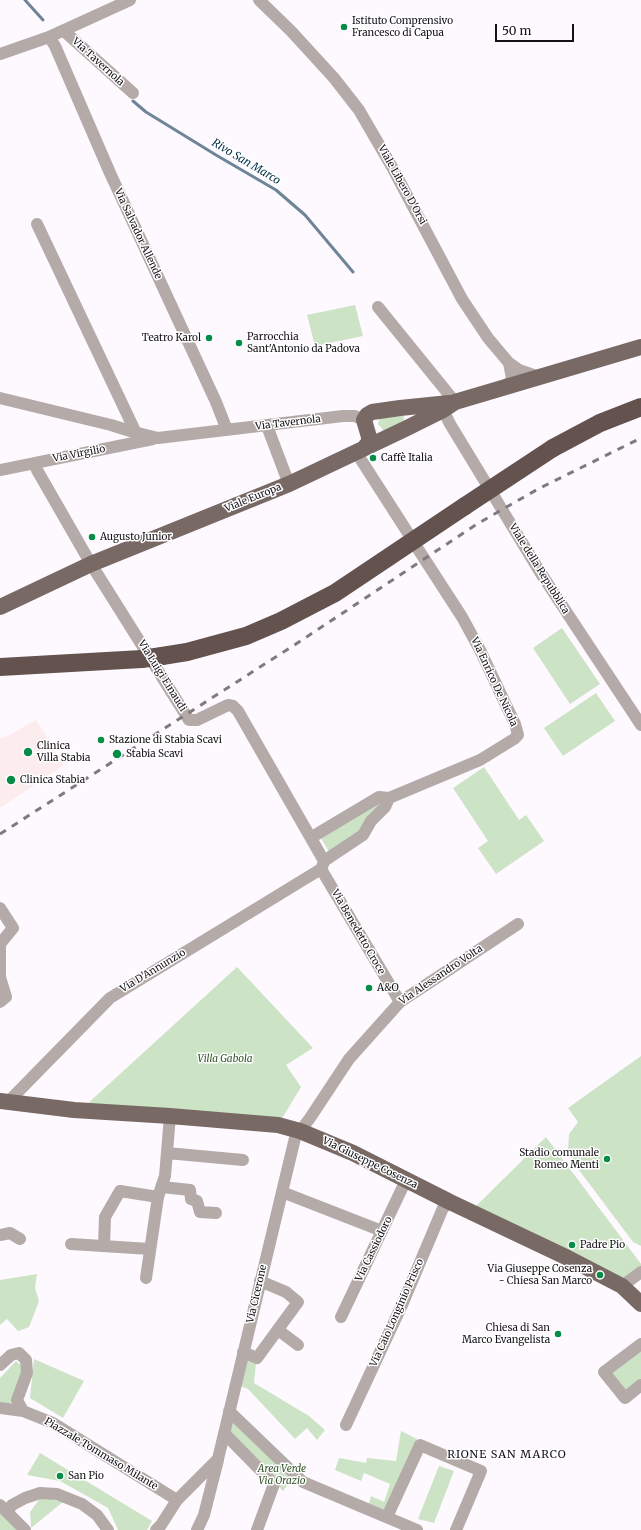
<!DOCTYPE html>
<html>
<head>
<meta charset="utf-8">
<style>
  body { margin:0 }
  #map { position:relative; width:641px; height:1530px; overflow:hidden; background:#fdf9ff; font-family:Merriweather,serif }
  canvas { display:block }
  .scale { position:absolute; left:495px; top:24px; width:79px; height:18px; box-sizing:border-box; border:2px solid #161218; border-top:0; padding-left:5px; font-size:12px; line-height:14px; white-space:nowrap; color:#161218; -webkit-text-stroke:3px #fff; paint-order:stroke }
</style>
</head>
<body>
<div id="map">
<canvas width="641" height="1530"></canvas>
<div class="scale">50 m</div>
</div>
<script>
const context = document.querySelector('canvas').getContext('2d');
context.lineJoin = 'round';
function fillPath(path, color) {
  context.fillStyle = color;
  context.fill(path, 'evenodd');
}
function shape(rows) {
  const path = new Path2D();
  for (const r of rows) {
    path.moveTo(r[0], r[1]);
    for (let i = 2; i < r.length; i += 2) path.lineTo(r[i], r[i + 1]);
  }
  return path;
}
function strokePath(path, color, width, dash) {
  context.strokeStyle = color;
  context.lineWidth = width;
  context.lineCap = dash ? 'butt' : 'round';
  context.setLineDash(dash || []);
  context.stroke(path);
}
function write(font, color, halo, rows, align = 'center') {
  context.font = font + ' Merriweather,serif';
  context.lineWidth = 3;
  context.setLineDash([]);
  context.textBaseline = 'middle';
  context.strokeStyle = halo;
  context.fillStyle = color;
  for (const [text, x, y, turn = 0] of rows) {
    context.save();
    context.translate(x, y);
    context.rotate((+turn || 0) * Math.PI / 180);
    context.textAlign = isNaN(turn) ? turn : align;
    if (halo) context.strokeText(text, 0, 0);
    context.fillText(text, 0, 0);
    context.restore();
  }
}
fillPath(shape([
  [36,720,64,765,0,808,0,738,8,736]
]), '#fcecee');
fillPath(shape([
  [355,305,363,336,315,346,307,315],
  [404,415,404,421,387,430,383,430,378,424,380,416],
  [562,628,600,684,570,704,533,648],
  [596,693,615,721,563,756,544,728],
  [484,767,519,820,526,815,544,841,496,874,478,848,488,841,453,788],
  [380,801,383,804,361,830,329,852,321,838],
  [237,967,313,1048,286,1065,301,1087,278,1125,85,1106],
  [641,1056,641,1246,633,1242,576,1166,568,1151,569,1134,578,1122,568,1108],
  [546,1137,641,1264,641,1267,617,1283,473,1209],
  [37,1274,35,1288,39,1301,29,1327,18,1331,7,1319,0,1325,0,1280],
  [641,1344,641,1384,629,1395,604,1372],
  [245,1357,256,1363,254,1383,309,1416,325,1430,317,1440,307,1428,295,1439,248,1389,238,1385],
  [34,1359,84,1381,63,1418,30,1398],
  [16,1361,26,1370,14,1400,8,1406,0,1406,0,1378],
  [230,1412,296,1475,283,1491,225,1433],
  [401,1431,417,1439,387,1511,369,1504,371,1496,384,1502,390,1484,364,1473,361,1481,335,1470,339,1458,366,1463,367,1458,396,1461],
  [40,1453,152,1521,147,1530,118,1530,108,1508,60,1481,27,1475],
  [439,1466,454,1471,434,1523,418,1519],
  [41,1497,63,1502,31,1528,30,1512],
  [0,1505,25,1530,0,1530]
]), '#cce3c6');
strokePath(shape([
  [25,0,43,20],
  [133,101,146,112,216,155,276,190,305,215,353,272]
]), '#6e8597', 3);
strokePath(shape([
  [259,0,291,31,334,78,359,110,392,167,462,299,488,338,509,363,512,378,510,382,505,387],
  [64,31,133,93],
  [49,37,55,46,110,173,216,402,227,430],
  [0,54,49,37,130,0],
  [37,224,136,433],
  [378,307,455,402],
  [509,363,519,370,539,377],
  [0,398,111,425,130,431,158,438,343,416,355,416,364,420],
  [443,410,450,424,540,572,641,725],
  [267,426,289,484],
  [356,452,408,533],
  [35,463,37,470,91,564,189,720,197,720,228,705,233,706,238,711,324,861],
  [0,470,153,439],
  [312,837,379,797,389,798],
  [324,861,363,835,371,821,385,807,389,798,480,760,514,739,518,735,515,724,480,650,462,617,418,549],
  [324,862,321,869,400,1002],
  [0,908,13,928,0,944,0,977,6,997,0,1002],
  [8,1102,110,998,321,869],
  [167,1153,243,1160],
  [162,1187,190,1190,191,1199,197,1201,200,1212,216,1213],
  [282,1192,382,1231],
  [0,1235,10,1233,20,1239],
  [71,1244,150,1249],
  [104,1246,105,1217,120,1191,158,1197],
  [146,1278,158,1197,165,1176,170,1116],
  [622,1286,641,1272],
  [341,1317,406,1180],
  [278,1330,298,1345],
  [641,1344,604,1372,625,1398,641,1385],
  [243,1352,257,1358,298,1302,286,1292,260,1281],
  [0,1365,11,1355,19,1353,26,1360,27,1373,17,1400,23,1411],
  [0,1408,23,1411,53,1423,177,1500],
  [229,1411,303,1482,417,1530],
  [346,1425,402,1305,443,1208,450,1202],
  [224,1433,274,1484,257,1530],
  [0,1505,25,1530],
  [7,1512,12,1505,25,1498,40,1493,57,1494,82,1504,97,1515,108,1530],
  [387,1517,420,1445,481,1471,456,1530],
  [156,1530,161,1525,177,1500,218,1459,295,1138,310,1118,349,1059,400,1002,518,924],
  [197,1530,204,1515,218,1460]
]), '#b4aba8', 12);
strokePath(shape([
  [365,447,369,442,369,437,364,420,367,415,372,412,400,408,449,403],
  [0,607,91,564,289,484,405,429,443,410,455,402,641,347],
  [0,1101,74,1110,170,1116,278,1125,300,1131,353,1153,450,1202,568,1258,622,1286,641,1304]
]), '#786965', 16);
strokePath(shape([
  [553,448,600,423,641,407],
  [162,656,187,652,246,636,281,621,335,593,465,506],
  [0,667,142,659]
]), '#63524d', 18);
strokePath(shape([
  [0,834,299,642,477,524,538,489,641,438]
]), '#7e7a80', 3, [7, 7]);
strokePath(shape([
  [465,506,553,448],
  [142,659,162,656]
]), '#63524d', 18);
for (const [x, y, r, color] of [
  [344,27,4,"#068c49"],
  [209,338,4,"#068c49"],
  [239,343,4,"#068c49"],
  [373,458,4,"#068c49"],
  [92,537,4,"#068c49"],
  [101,740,4,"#068c49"],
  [28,752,5,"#068c49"],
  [117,754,5,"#068c49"],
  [11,780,5,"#068c49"],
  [369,988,4,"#068c49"],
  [607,1159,4,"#068c49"],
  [572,1245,4,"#068c49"],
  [600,1275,4,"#068c49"],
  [558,1334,4,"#068c49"],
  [60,1476,4,"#068c49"]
]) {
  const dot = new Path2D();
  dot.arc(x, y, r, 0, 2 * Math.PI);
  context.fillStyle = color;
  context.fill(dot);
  strokePath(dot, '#fff', 1.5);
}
write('10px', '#161218', '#fff', [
  ["Istituto Comprensivo",352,21],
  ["Francesco di Capua",352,33],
  ["Parrocchia",247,337],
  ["Sant'Antonio da Padova",247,349],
  ["Teatro Karol",201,338,"right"],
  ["Caffè Italia",381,458],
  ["Augusto Junior",100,537],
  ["Stazione di Stabia Scavi",109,740],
  ["Clinica",37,746],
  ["Villa Stabia",37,758],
  ["Stabia Scavi",126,754],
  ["Clinica Stabia",20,780],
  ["A&O",377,988],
  ["Stadio comunale",599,1153,"right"],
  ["Romeo Menti",599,1165,"right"],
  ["Padre Pio",580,1245],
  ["Via Giuseppe Cosenza",592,1269,"right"],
  ["- Chiesa San Marco",592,1281,"right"],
  ["Chiesa di San",550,1328,"right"],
  ["Marco Evangelista",550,1340,"right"],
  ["San Pio",68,1476]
], 'left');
write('10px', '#161218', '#fff', [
  ["Via Tavernola",98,62,42],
  ["Viale Libero D'Orsi",402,185,61],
  ["Via Salvador Allende",138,234,65],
  ["Via Tavernola",288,423,-7],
  ["Via Virgilio",79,454,-11],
  ["Viale Europa",253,498,-22],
  ["Viale della Repubblica",539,569,58],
  ["Via Luigi Einaudi",162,676,58],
  ["Via Enrico De Nicola",494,682,65],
  ["Via Benedetto Croce",358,932,60],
  ["Via D'Annunzio",153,971,-31],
  ["Via Alessandro Volta",441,975,-34],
  ["Via Giuseppe Cosenza",370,1163,26],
  ["Via Cassiodoro",374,1249,-64],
  ["Via Cicerone",257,1294,-77],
  ["Via Caio Longinio Prisco",397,1313,-66],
  ["Piazzale Tommaso Milante",101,1454,31]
]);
write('italic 10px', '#315226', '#fff', [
  ["Villa Gabola",225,1059],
  ["Area Verde",282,1469],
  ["Via Orazio",282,1481]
]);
write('italic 11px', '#002e46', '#fff', [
  ["Rivo San Marco",246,162,31]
]);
context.letterSpacing = '1px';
write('11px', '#161218', '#fff', [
  ["RIONE SAN MARCO",507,1455]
]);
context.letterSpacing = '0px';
</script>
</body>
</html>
